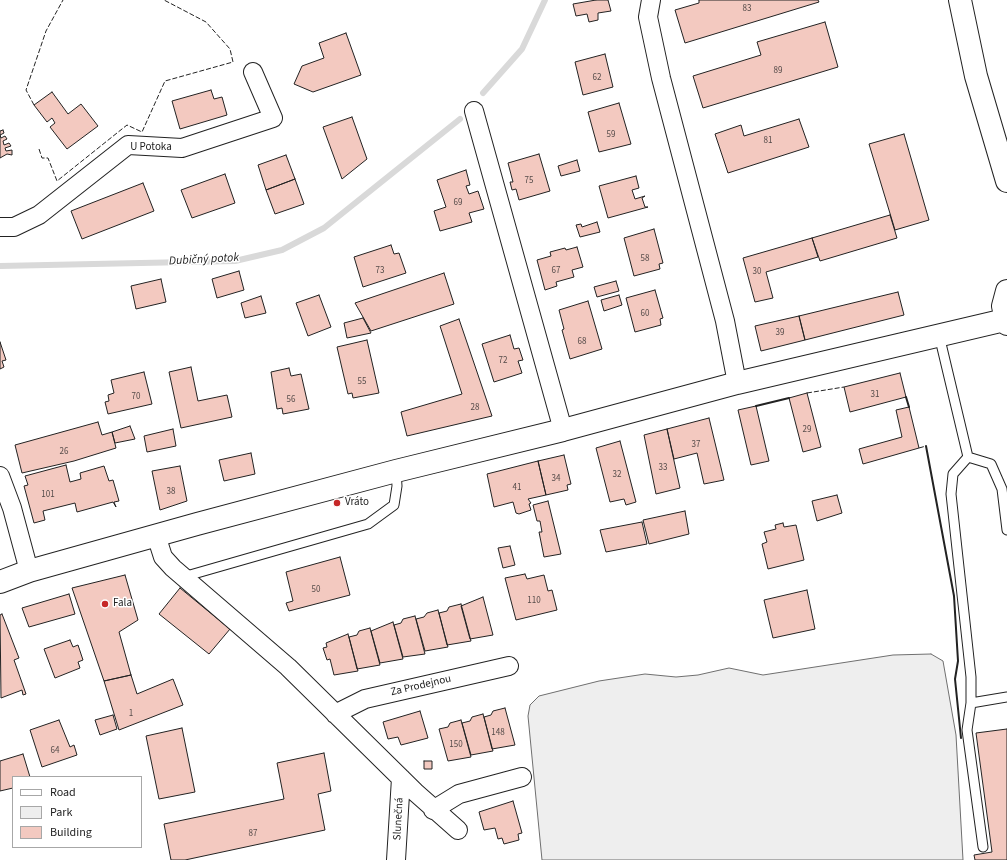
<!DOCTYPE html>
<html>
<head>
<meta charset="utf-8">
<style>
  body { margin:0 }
  #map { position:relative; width:1007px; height:860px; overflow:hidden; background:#fff; font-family:"Source Sans 3",sans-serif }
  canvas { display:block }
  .legend { position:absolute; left:12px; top:776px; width:130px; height:72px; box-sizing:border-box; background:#fff; border:1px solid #a7a7a7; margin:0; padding:5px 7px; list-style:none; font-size:12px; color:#222 }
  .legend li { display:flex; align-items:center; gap:8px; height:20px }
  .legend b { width:20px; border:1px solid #a7a7a7 }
</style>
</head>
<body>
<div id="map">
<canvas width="1007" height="860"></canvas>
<ul class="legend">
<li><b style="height:5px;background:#fff"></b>Road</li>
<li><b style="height:11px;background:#eee"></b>Park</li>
<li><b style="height:11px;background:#f3c9c0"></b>Building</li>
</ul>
</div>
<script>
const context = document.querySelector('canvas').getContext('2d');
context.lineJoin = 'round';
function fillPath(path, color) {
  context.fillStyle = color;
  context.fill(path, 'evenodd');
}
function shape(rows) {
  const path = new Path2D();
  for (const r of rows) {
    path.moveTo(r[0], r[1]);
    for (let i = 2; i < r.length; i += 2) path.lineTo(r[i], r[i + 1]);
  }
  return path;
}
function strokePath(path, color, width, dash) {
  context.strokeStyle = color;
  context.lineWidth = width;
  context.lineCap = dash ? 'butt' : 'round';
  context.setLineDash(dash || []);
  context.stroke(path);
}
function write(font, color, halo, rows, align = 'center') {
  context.font = font + ' "Source Sans 3",sans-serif';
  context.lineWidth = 3;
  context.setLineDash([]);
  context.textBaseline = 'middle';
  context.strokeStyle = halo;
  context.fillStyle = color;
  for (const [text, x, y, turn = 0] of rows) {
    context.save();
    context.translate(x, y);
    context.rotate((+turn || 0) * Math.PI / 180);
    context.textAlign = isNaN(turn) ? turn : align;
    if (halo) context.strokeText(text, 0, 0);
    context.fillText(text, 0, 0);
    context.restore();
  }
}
const green = shape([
  [931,654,943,661,956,735,963,860,542,860,528,716,530,705,539,696,599,681,645,674,676,677,698,675,729,668,763,675,893,655,931,654]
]);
fillPath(green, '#eee');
strokePath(green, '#6f6f6f', 1);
strokePath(shape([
  [483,93,522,49,545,0],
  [0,266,235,261,282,250,324,228,460,119]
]), '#d9d9d9', 6);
const building = shape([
  [596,0,608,0,611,11,598,13,598,20,589,22,587,14,576,16,573,4,596,0],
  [699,0,818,0,819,2,685,43,675,10,699,3,699,0],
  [825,22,838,67,703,108,693,76,761,55,757,42,825,22],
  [346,33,361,75,313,92,294,84,302,66,324,58,319,43,346,33],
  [605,54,613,87,583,95,575,62,605,54],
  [211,90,214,99,222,97,227,115,180,129,172,101,211,90],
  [52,92,68,114,81,104,98,126,67,149,50,127,55,123,52,118,47,122,34,105,52,92],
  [619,103,631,144,599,152,588,112,619,103],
  [352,117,367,159,342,179,323,127,352,117],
  [799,119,809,147,728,173,715,134,741,125,744,136,799,119],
  [3,130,4,133,0,135,1,138,5,136,7,139,3,141,4,145,9,143,11,146,5,148,6,151,12,150,12,155,7,154,0,158,0,131,3,130],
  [904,134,929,220,895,230,869,144,904,134],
  [539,154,550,191,519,200,516,189,512,190,510,182,513,182,508,163,539,154],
  [286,155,295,179,266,190,258,165,286,155],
  [577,160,580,171,561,176,558,166,577,160],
  [466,170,470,185,466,186,469,194,478,191,484,209,469,213,472,222,440,231,434,211,446,207,437,180,466,170],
  [225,174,235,203,192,218,181,190,225,174],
  [636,176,639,188,632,190,635,199,645,196,642,198,645,207,648,207,608,218,599,186,636,176],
  [295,179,304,204,275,214,266,190,295,179],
  [143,183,154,211,82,239,71,211,143,183],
  [890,215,897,238,820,261,812,238,890,215],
  [597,222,600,232,580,237,576,225,581,224,582,227,597,222],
  [654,229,663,263,659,264,660,269,634,276,624,238,654,229],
  [812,238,818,257,766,272,773,298,755,302,743,258,812,238],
  [391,245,394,254,399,253,406,273,363,287,354,257,391,245],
  [577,247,583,267,572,270,574,277,556,282,557,286,545,290,537,260,551,256,550,252,565,248,566,250,577,247],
  [239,271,244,290,217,298,212,279,239,271],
  [444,273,454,304,371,331,355,303,444,273],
  [161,279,166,302,136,309,131,286,161,279],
  [616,281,619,291,597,297,594,287,616,281],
  [655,290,663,318,660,319,661,325,635,332,626,298,655,290],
  [898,292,904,315,805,340,799,316,898,292],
  [319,295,331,327,308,336,296,303,319,295],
  [619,295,622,305,604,311,601,300,619,295],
  [261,296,266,313,245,318,241,303,261,296],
  [588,301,602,349,570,359,562,330,564,329,559,310,588,301],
  [799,316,805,340,761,351,755,326,799,316],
  [363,318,371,333,347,338,344,323,363,318],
  [459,319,492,416,407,436,401,412,462,394,440,326,459,319],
  [510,335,514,349,519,348,523,360,518,361,522,373,494,382,482,344,510,335],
  [367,340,379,393,353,398,352,393,348,394,337,347,367,340],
  [0,342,6,360,2,361,4,367,0,369,0,342],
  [191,367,198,401,227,395,232,417,181,428,169,372,191,367],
  [289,368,291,376,301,374,309,409,283,414,282,408,277,409,271,372,289,368],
  [144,372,152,404,108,414,105,402,109,401,108,395,114,393,111,380,144,372],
  [900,373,906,397,850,412,844,387,900,373],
  [807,393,821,447,803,452,789,398,807,393],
  [756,406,769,461,751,465,738,410,756,406],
  [909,407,919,448,863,464,859,449,902,437,896,410,909,407],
  [709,418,724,480,704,484,697,453,674,459,667,429,709,418],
  [98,422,102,435,112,432,116,448,74,461,22,473,15,445,98,422],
  [130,426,135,439,115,443,112,432,130,426],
  [173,429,176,446,147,452,144,436,173,429],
  [667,429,680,488,656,494,644,435,667,429],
  [620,441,636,502,626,505,624,499,610,502,596,448,620,441],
  [251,453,255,474,224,481,219,460,251,453],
  [564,455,571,484,567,485,568,490,546,495,538,461,564,455],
  [538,461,546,495,528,499,531,503,529,504,531,510,519,514,516,513,513,502,494,507,487,474,538,461],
  [66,465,70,482,81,479,80,473,104,466,109,481,113,480,119,501,114,502,116,507,113,502,77,512,75,503,43,511,45,520,34,523,24,486,28,485,25,476,66,465],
  [180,466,187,501,160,510,152,471,180,466],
  [837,495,842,513,817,521,812,501,837,495],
  [548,501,561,554,544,557,539,532,542,532,540,521,537,521,533,505,548,501],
  [685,511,689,534,649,544,643,520,685,511],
  [642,522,647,544,606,552,600,530,642,522],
  [783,523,784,527,796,525,804,560,768,569,762,544,767,542,764,532,776,529,775,525,783,523],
  [510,546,515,565,503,568,498,548,510,546],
  [340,557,350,595,289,611,286,603,293,601,286,572,340,557],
  [525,574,527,579,544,575,548,591,552,590,557,610,516,620,505,578,525,574],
  [125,575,138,620,119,632,131,675,104,681,72,588,125,575],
  [180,588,230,629,209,654,159,614,180,588],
  [807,590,815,629,773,638,764,600,807,590],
  [69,594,75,614,29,627,22,608,69,594],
  [483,597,493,635,470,639,461,606,483,597],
  [461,604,471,641,447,645,439,613,447,611,449,607,461,604],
  [438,610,448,647,425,651,416,619,424,617,427,613,438,610],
  [2,614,19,658,14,660,26,694,23,695,22,690,1,698,0,615,2,614],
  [415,616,425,654,403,657,394,625,401,623,403,619,415,616],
  [393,622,403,659,380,663,371,631,393,622],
  [370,628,380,665,357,669,349,637,357,635,359,631,370,628],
  [348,634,358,671,334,675,330,659,327,660,323,648,327,647,326,643,348,634],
  [70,640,73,647,78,645,83,660,78,662,80,668,55,678,44,649,70,640],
  [131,675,137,694,173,679,183,705,119,730,104,681,131,675],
  [505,708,515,745,492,749,484,717,491,715,493,711,505,708],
  [420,711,428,738,401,745,398,737,388,739,383,722,420,711],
  [483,714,493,751,471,755,462,723,470,721,472,717,483,714],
  [113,715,117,729,100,735,95,720,113,715],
  [59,720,70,747,74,745,77,755,42,767,30,730,59,720],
  [461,720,471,757,448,761,439,729,448,727,450,723,461,720],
  [182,728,195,792,159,799,146,736,182,728],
  [1007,729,1007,860,975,860,974,855,992,852,976,733,1007,729],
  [324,753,331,791,318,794,325,830,185,860,171,860,164,824,284,799,277,763,324,753],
  [23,754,30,777,13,777,13,788,0,791,0,761,23,754],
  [424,761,432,761,432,769,424,769,424,761],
  [513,801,522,833,518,834,519,840,504,844,502,838,498,839,495,828,484,830,479,812,513,801]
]);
fillPath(building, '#f3c9c0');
strokePath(building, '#222', 1);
const service = shape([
  [939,335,968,457,953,474,951,494,971,677,971,703,967,730,983,847],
  [968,457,991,464,1002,489,1007,530],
  [183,577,368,524,394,505,397,486,396,471],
  [971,703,1007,697]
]);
const minor = shape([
  [651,0,648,17,661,78,725,321,737,383],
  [474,111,563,430],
  [0,227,14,227,39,215,128,145,182,148,273,118,253,72],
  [0,476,12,508,29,571],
  [156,535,163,557,173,568,288,667,415,792,458,830],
  [335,714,365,699,509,666],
  [433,810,459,794,522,777],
  [396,860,401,778]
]);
const tertiary = shape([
  [960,0,976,76,1007,181]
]);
const secondary = shape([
  [1007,291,1003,306,1007,324],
  [0,582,29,571,197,524,396,471,563,430,737,383,1005,320]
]);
strokePath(service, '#222', 11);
strokePath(minor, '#222', 20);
strokePath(tertiary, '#222', 24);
strokePath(secondary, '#222', 24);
strokePath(service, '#fff', 9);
strokePath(minor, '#fff', 18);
strokePath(tertiary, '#fff', 22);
strokePath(secondary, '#fff', 22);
strokePath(shape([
  [34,105,26,90,46,31,63,0],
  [39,149,42,158,48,158,57,181,127,125,142,132,165,81,233,62,230,49,206,22,164,0],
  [807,393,844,387],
  [919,448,926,446]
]), '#222', 1, [5, 2]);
strokePath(shape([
  [906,397,909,407],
  [756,406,789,398],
  [926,446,954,596,958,661,955,679,961,738]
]), '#222', 2);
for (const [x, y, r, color] of [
  [337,503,4,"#c62828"],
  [105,604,4,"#c62828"]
]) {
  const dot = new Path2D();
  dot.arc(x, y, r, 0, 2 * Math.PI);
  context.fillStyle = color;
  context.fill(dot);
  strokePath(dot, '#fff', 1.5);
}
write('9px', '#564c4a', null, [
  ["83",747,9],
  ["89",778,71],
  ["62",597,78],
  ["59",611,135],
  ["81",768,141],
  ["75",529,181],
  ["69",458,203],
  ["58",645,259],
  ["73",380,271],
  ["67",556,271],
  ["30",757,272],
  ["60",645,314],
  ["39",780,333],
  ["68",582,342],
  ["72",503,361],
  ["55",362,382],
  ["31",875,395],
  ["70",136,397],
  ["56",291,400],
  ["28",475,408],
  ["29",807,430],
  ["37",696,445],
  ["26",64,452],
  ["33",663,468],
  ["32",617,475],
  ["34",556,479],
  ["41",517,488],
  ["38",171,492],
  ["101",48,495],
  ["50",316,590],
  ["110",534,601],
  ["1",131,714],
  ["148",498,733],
  ["150",456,745],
  ["64",55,751],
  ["87",253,834]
]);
write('11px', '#222', '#fff', [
  ["U Potoka",151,148],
  ["Za Prodejnou",421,686,-13],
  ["Slunečná",399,819,-87]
]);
write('11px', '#222', '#fff', [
  ["Vráto",345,503],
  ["Fala",113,604]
], 'left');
write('italic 12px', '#222', '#fff', [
  ["Dubičný potok",204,260,-3]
]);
</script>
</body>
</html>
